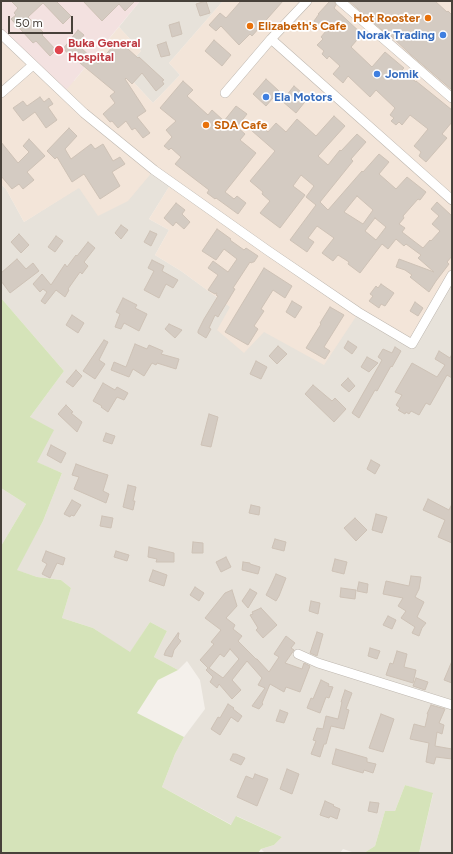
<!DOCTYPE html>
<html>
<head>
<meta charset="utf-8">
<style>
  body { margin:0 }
  #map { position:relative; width:453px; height:854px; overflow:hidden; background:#f4f0eb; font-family:Figtree,sans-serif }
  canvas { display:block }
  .frame { position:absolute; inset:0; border:2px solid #47413a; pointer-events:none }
  .scale { position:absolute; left:8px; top:16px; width:65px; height:18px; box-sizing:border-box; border:2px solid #47413a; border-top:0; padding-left:5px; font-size:12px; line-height:14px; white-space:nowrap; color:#47413a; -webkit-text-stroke:3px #fff; paint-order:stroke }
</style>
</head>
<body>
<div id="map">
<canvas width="453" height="854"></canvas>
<div class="frame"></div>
<div class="scale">50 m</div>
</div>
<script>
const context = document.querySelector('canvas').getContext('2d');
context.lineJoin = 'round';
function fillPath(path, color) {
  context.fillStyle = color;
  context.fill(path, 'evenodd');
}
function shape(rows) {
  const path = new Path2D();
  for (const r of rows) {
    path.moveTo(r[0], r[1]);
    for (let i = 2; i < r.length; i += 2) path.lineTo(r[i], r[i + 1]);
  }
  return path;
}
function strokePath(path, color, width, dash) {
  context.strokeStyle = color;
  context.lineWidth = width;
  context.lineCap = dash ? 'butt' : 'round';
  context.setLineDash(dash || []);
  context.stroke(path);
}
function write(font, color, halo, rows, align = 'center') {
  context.font = font + ' Figtree,sans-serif';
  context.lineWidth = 3.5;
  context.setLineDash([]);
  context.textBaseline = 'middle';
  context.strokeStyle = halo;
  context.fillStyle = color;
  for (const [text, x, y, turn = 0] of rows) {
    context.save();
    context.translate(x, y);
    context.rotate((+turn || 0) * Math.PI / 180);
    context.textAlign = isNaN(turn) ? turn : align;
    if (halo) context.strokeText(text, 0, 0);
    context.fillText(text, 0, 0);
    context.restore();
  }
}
fillPath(shape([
  [140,1,223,1,169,63,180,75,153,103,126,74,130,62,141,51,119,27],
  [154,170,172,182,149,219,169,230,155,255,181,271,264,331,358,312,452,275,452,853,419,853,433,794,405,785,395,811,385,811,375,846,364,853,355,853,343,849,340,853,265,853,261,849,274,845,282,837,237,816,232,825,162,787,175,754,184,737,205,709,200,680,187,661,178,670,154,657,167,631,150,622,130,653,93,628,62,618,71,588,61,580,37,577,16,570,43,521,62,473,36,462,30,417,64,371,1,298,1,184,6,189,24,222,79,187],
  [1,488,26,504,1,546]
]), '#e7e2da');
fillPath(shape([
  [223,1,452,1,452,275,412,344,359,312,324,365,264,332,244,353,217,330,230,307,181,271,155,255,169,230,149,219,172,182,154,170,128,201,98,216,79,188,24,222,6,189,1,184,1,34,74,81,119,27,141,51,131,62,126,74,153,103,180,75,169,63]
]), '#f3e5d9');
fillPath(shape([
  [1,1,140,1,63,94,1,34]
]), '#f3e1e0');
fillPath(shape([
  [1,298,64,371,30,417,54,430,37,462,62,473,43,521,17,570,37,577,61,580,71,588,62,618,93,628,130,652,150,622,167,631,154,657,178,670,158,680,137,713,184,737,175,754,162,787,231,825,236,816,282,837,274,845,261,849,258,853,1,853,1,546,26,504,1,488],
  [405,785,433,793,419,853,364,853,375,846,385,811,395,811]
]), '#d5e3b9');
const building = shape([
  [11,1,56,1,71,16,63,24,43,3,28,17,44,33,42,35,56,50,50,56,36,41,33,43,11,19,16,15,14,13,18,8,11,1],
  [83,1,135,1,125,11,119,4,102,21,83,1],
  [206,1,210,13,200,16,196,4,206,1],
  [241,1,283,1,252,36,250,34,239,45,221,26,216,31,209,25,220,13,226,18,241,1],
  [330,1,334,1,336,5,334,8,362,34,351,47,372,67,385,52,404,68,402,70,416,82,416,81,452,110,452,122,442,134,447,138,426,162,419,156,421,152,414,146,428,129,410,115,402,125,399,122,396,125,391,121,394,118,390,115,395,108,376,90,370,97,348,76,343,83,333,74,340,66,329,56,327,59,322,54,324,51,317,45,323,39,321,37,326,31,314,21,319,14,318,14,330,1],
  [349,1,435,1,447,12,448,11,452,15,452,90,410,54,391,36,390,37,349,1],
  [179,22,182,34,172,37,169,25,179,22],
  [78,30,84,35,77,44,98,64,118,40,138,58,139,57,164,80,162,81,164,84,156,91,142,73,132,84,126,78,125,79,146,111,137,117,150,133,143,138,135,128,132,130,126,121,118,128,112,121,110,122,103,114,115,103,110,96,115,92,63,49,78,30],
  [214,40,231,55,222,66,205,51,214,40],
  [166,42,170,55,161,57,157,45,166,42],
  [266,79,279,91,266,106,253,94,266,79],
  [183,81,193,90,187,96,208,115,212,110,224,121,236,106,247,114,237,127,245,134,240,140,256,153,225,192,234,199,237,196,246,203,238,214,216,198,215,199,207,193,209,190,175,164,181,157,171,148,169,150,164,146,172,137,166,130,176,121,160,108,183,81],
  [294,86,308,98,296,113,282,101,294,86],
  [40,97,44,102,49,98,53,104,48,107,57,120,46,128,35,112,23,121,13,108,23,101,27,106,40,97],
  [334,116,345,126,318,156,328,165,340,150,341,151,357,134,366,142,351,159,353,161,320,202,328,210,362,171,363,172,379,154,389,162,379,174,396,189,407,177,426,192,420,200,418,199,403,216,404,218,399,224,405,228,402,232,423,248,430,240,431,241,440,231,432,224,439,216,431,209,437,202,452,216,452,256,447,262,449,264,436,281,429,292,410,277,412,275,405,270,396,267,399,259,434,272,418,258,421,255,406,244,404,246,396,239,388,249,382,244,360,273,348,264,349,262,338,255,333,261,322,253,334,238,317,226,308,238,314,242,307,252,290,240,316,205,306,197,314,186,301,175,293,186,305,195,280,228,260,213,270,201,262,194,263,192,250,181,275,151,251,130,258,123,268,132,276,123,286,132,297,119,316,136,334,116],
  [357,196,373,210,363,224,344,212,357,196],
  [375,218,386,227,376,240,365,231,375,218],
  [69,128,77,136,65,149,71,159,91,144,95,149,103,144,113,161,120,157,125,164,112,172,120,186,100,199,84,174,72,182,57,157,55,159,47,151,69,128],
  [29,139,45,156,27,172,34,180,23,189,19,184,12,189,1,176,1,142,18,163,29,152,23,146,29,139],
  [176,203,185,210,182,214,190,222,184,229,176,222,173,226,164,218,176,203],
  [121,225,128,230,121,239,115,233,121,225],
  [217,229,231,239,230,240,244,250,246,248,258,256,254,262,253,262,251,263,250,262,233,288,235,289,218,317,215,315,209,328,211,329,206,338,198,333,198,331,204,319,218,296,216,295,217,293,216,293,215,294,208,290,218,275,208,268,213,261,228,272,237,259,224,249,216,260,202,251,217,229],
  [150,231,157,234,151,246,144,242,150,231],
  [19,234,29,245,21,253,11,242,19,234],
  [56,236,63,241,55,252,48,247,56,236],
  [88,242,95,248,84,262,88,266,82,274,80,272,68,289,69,290,65,297,56,290,45,304,41,301,47,292,43,289,40,292,33,284,42,274,51,285,65,264,67,267,76,255,77,256,88,242],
  [17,259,26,269,33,263,39,271,10,293,1,281,1,273,17,259],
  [152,260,164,266,162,271,178,280,173,288,166,284,159,298,144,290,154,271,148,268,152,260],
  [264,268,292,286,285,298,273,290,261,309,264,311,254,326,258,329,248,345,225,332,248,294,264,268],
  [381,284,394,293,385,306,381,304,379,308,369,301,373,296,370,294,376,286,378,288,381,284],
  [123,298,137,305,135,308,147,314,139,331,124,323,121,329,115,327,120,314,116,312,123,298],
  [292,301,302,307,295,318,286,312,292,301],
  [415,302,423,308,418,316,410,311,415,302],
  [330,307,344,315,324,347,330,351,325,359,306,348,321,324,320,323,330,307],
  [72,315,84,323,78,333,66,325,72,315],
  [169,324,182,330,175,338,165,329,169,324],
  [104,340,108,342,99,360,105,364,95,379,83,371,104,340],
  [348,341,357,347,352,354,344,348,348,341],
  [135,344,147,349,149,345,163,351,161,354,179,359,176,369,157,363,156,365,152,363,144,376,133,369,129,377,111,370,114,362,126,367,135,344],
  [278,346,287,354,277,364,269,356,278,346],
  [395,347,401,351,392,367,391,366,377,391,375,390,359,418,352,413,382,360,378,357,383,349,392,353,395,347],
  [439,351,450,358,452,354,452,378,447,375,430,405,426,403,419,415,411,411,409,414,406,412,405,414,398,410,400,408,396,405,402,395,395,392,412,363,437,377,445,365,435,359,439,351],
  [367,357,378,363,369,372,361,367,367,357],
  [256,361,267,367,261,379,250,374,256,361],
  [76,370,82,376,73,387,66,382,76,370],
  [348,378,355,386,349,392,341,385,348,378],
  [103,383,115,390,117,387,128,393,124,400,117,397,108,412,101,407,102,406,93,401,103,383],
  [313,385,332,401,335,398,346,409,334,422,305,394,313,385],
  [66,405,73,412,71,413,82,422,77,432,58,414,66,405],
  [209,414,218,417,211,447,201,445,209,414],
  [106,433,115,436,112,444,103,441,106,433],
  [51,445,66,453,61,463,47,455,51,445],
  [371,460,380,465,375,474,367,469,371,460],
  [76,464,95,471,108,475,103,491,109,494,106,503,74,489,79,477,72,475,76,464],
  [128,485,136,487,133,501,135,501,133,510,123,507,128,485],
  [428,499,449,510,452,504,452,543,438,537,445,520,423,510,428,499],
  [72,500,81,505,74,516,71,515,70,517,64,514,72,500],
  [251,505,260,507,259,515,249,513,251,505],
  [376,514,387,517,382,533,372,530,376,514],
  [102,516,113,518,111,528,100,526,102,516],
  [355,518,367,530,356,541,344,528,355,518],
  [275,539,286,542,284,551,272,548,275,539],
  [193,542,203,543,203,553,192,553,193,542],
  [149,547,174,553,174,562,156,562,157,559,148,557,149,547],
  [46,551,65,558,63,565,57,563,50,578,42,574,47,564,42,561,46,551],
  [116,551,129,555,127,561,114,557,116,551],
  [226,557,231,567,221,572,216,562,226,557],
  [335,559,347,562,344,574,332,571,335,559],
  [243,562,250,563,250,564,260,567,258,574,242,570,243,562],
  [153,570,167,575,164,586,149,581,153,570],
  [276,574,286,578,279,596,276,601,266,595,271,585,276,574],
  [411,576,421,577,419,589,415,597,424,602,417,617,426,623,422,628,419,636,412,633,415,627,401,618,406,611,398,606,403,598,383,594,386,581,409,586,411,576],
  [359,582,368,584,367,593,357,591,359,582],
  [195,587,204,593,199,601,190,595,195,587],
  [341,588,356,590,355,599,340,597,341,588],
  [250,589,257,593,248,608,242,601,250,589],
  [232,590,237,606,226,618,235,625,233,629,242,636,238,641,256,659,257,659,269,672,279,657,274,654,286,636,295,643,291,648,294,650,285,663,302,669,304,663,310,666,300,692,286,687,284,692,270,684,262,703,263,704,259,709,252,706,265,688,258,685,262,678,247,661,232,680,241,690,232,699,219,684,217,688,210,682,213,677,206,670,208,668,200,660,214,644,211,642,221,630,205,618,225,593,232,590],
  [230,649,239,659,223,678,209,668,220,654,224,657,230,649],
  [311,601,320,603,318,614,309,611,311,601],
  [261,608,277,625,263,638,256,630,258,628,250,615,253,614,252,612,261,608],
  [388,616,396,620,392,629,383,625,388,616],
  [317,632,323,634,317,656,310,653,317,632],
  [178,633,179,633,178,638,181,641,174,650,172,657,164,655,166,650,178,633],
  [370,648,380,651,377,659,368,656,370,648],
  [397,651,407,654,404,667,416,670,413,683,386,675,390,663,393,664,397,651],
  [452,661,452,683,444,680,452,661],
  [416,678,428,682,425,690,413,686,416,678],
  [321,680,329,684,328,686,333,687,329,698,326,697,320,713,307,708,311,698,313,699,321,680],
  [345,690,352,693,346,709,349,710,344,729,331,726,326,744,324,744,320,757,311,754,316,741,313,740,317,728,323,729,326,716,338,719,342,702,341,702,345,690],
  [228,704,234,708,233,709,242,716,238,722,231,717,220,735,211,729,218,717,220,718,228,704],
  [431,705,445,709,439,723,444,725,442,734,437,732,435,746,452,749,452,759,436,757,434,764,426,762,429,743,410,739,414,724,425,727,428,714,427,714,431,705],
  [280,710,288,713,284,723,276,721,280,710],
  [381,714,394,719,383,752,369,748,381,714],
  [336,749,367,758,367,762,376,764,373,773,364,770,363,773,332,764,336,749],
  [233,754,236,754,245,758,241,765,230,760,233,754],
  [287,769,299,774,292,794,280,789,287,769],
  [255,774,268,779,257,806,237,797,246,776,253,779,255,774],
  [325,801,334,805,333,806,340,809,337,819,330,816,329,818,320,815,325,801],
  [370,802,379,803,377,813,368,811,370,802]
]);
fillPath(building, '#d4cbc2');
strokePath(building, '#cec2b6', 1);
const street = shape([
  [340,1,452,98],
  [1,34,84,113,154,170,267,250,358,312,412,344,452,275],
  [271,39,452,200],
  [1,93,33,65],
  [225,93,271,39,307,1],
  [298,654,318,663,452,705]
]);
strokePath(street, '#beb7af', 10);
strokePath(street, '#fff', 9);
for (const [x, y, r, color] of [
  [428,18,4,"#e8710a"],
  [250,26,4,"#e8710a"],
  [443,35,4,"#3f7fe0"],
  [59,50,5,"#e0444e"],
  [377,74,4,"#3f7fe0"],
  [266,97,4,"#3f7fe0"],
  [206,125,4,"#e8710a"]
]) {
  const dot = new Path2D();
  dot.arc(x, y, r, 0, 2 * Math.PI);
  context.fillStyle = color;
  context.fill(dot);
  strokePath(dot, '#fff', 1.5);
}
write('bold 12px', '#c56008', '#fff', [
  ["Hot Rooster",420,18,"right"],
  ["Elizabeth's Cafe",258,26],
  ["SDA Cafe",214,125]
], 'left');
write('bold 12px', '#366cbe', '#fff', [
  ["Norak Trading",435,35,"right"],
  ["Jomik",385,74],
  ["Ela Motors",274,97]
], 'left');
write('bold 12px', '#be3a42', '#fff', [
  ["Buka General",68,43],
  ["Hospital",68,57]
], 'left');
</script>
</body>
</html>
